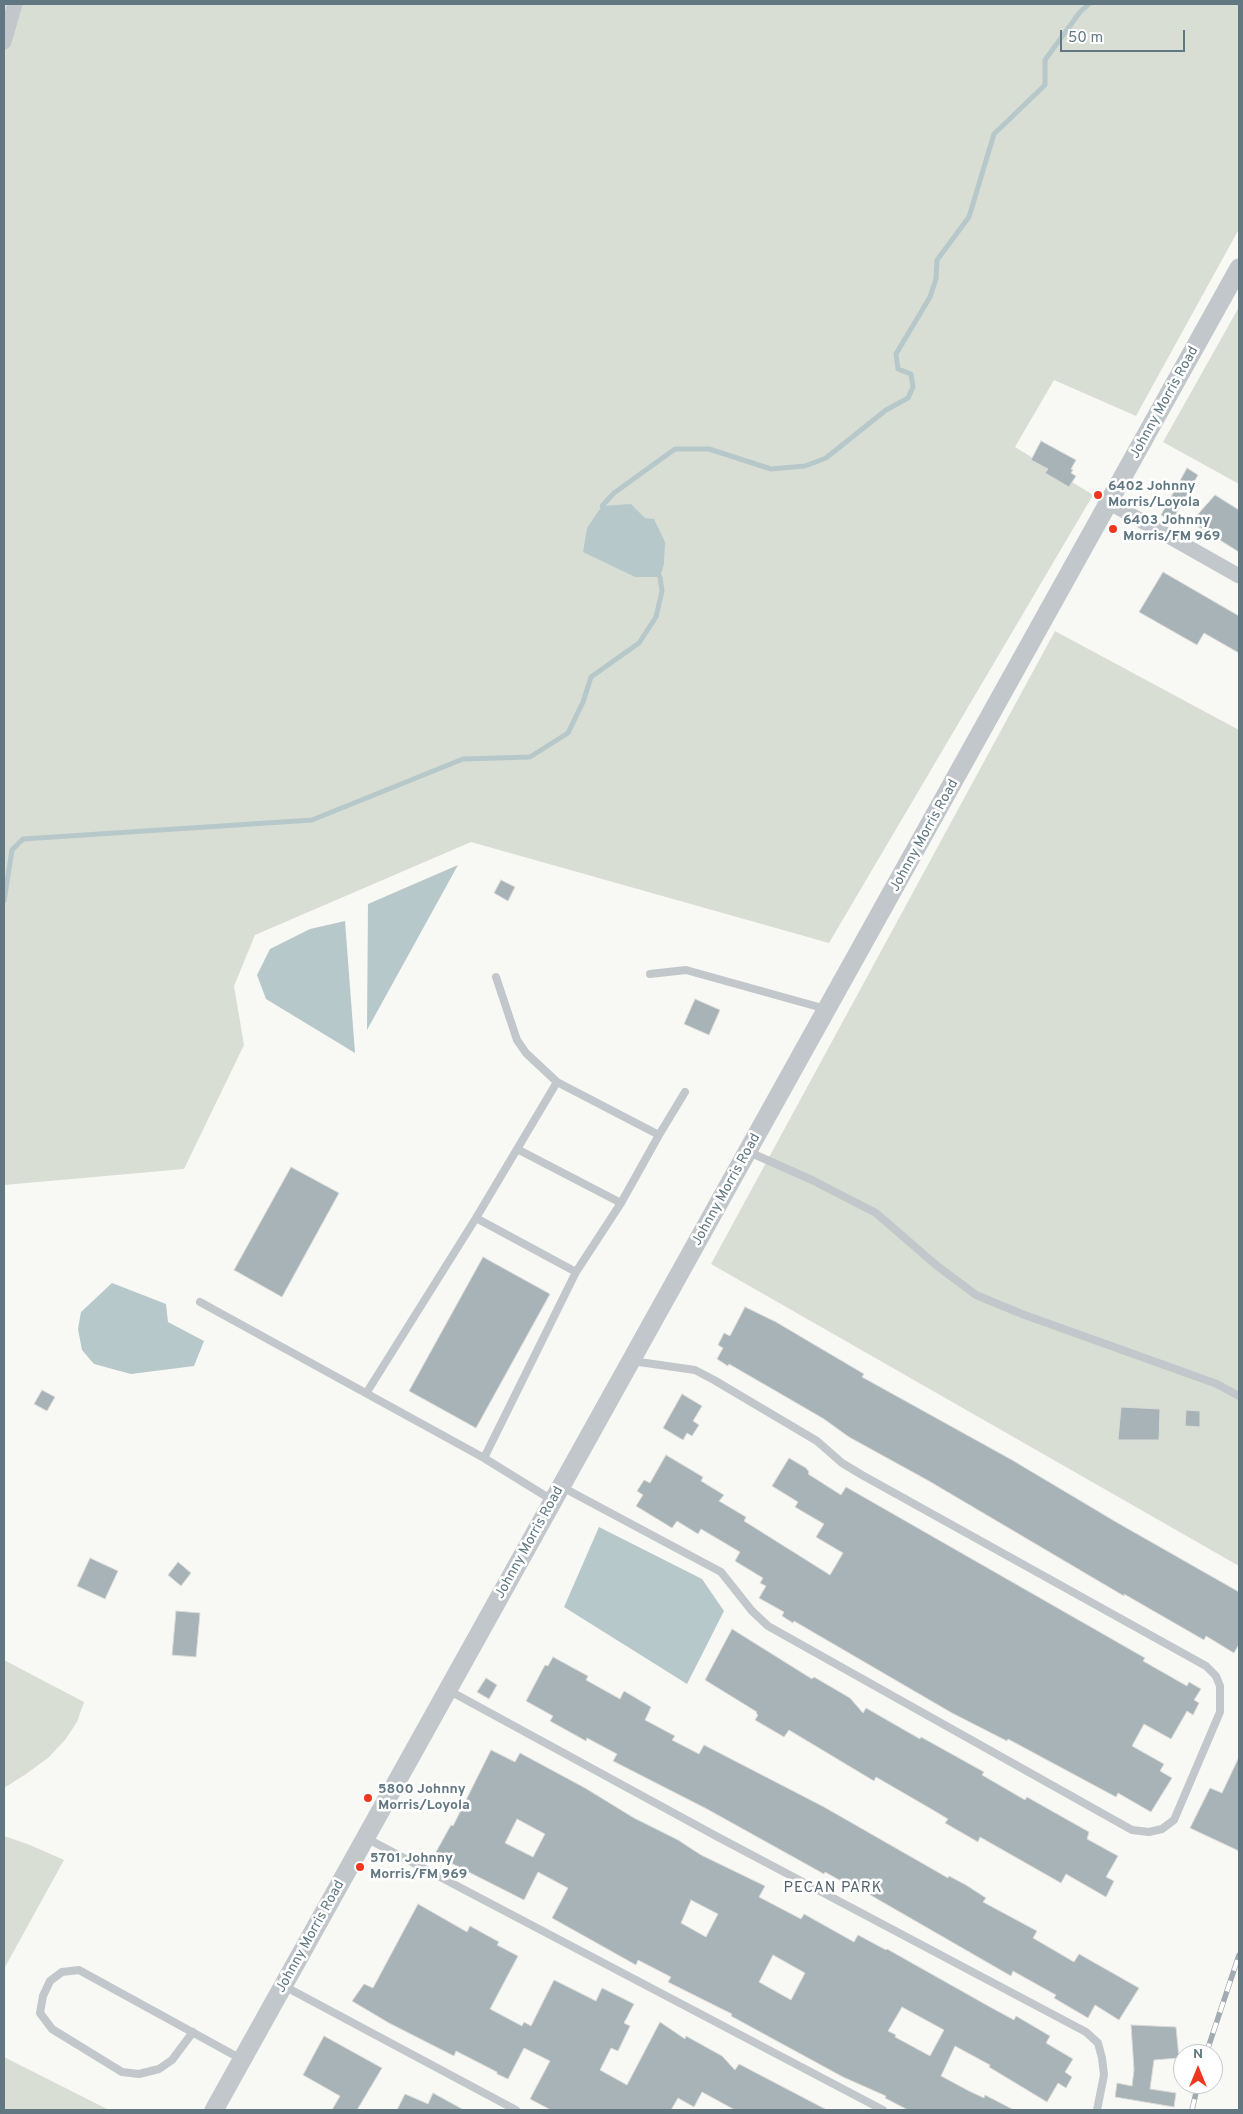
<!DOCTYPE html>
<html>
<head>
<meta charset="utf-8">
<style>
  body { margin:0 }
  #map { position:relative; width:1243px; height:2114px; overflow:hidden; background:#f8f8f5; font-family:Overpass,sans-serif }
  canvas { display:block }
  .frame { position:absolute; inset:0; border:5px solid #617882; pointer-events:none }
  .north { position:absolute; left:1173px; top:2044px; width:50px; height:50px; box-sizing:border-box; background:#fff; border:1px solid #c0c9cd; border-radius:50%; rotate:0deg; font-size:14px; font-weight:700; line-height:20px; text-align:center; color:#617882 }
  .north::after { content:''; display:block; margin:auto; width:18px; height:22px; background:#ef361e; clip-path:polygon(50% 0,100% 100%,50% 72%,0 100%) }
  .scale { position:absolute; left:1060px; top:30px; width:125px; height:22px; box-sizing:border-box; border:2px solid #617882; border-top:0; padding-left:6px; font-size:15px; line-height:18px; white-space:nowrap; color:#617882; -webkit-text-stroke:4px #fff; paint-order:stroke }
</style>
</head>
<body>
<div id="map">
<canvas width="1243" height="2114"></canvas>
<div class="frame"></div>
<div class="north">N</div>
<div class="scale">50 m</div>
</div>
<script>
const context = document.querySelector('canvas').getContext('2d');
context.lineJoin = 'round';
function fillPath(path, color) {
  context.fillStyle = color;
  context.fill(path, 'evenodd');
}
function shape(rows) {
  const path = new Path2D();
  for (const r of rows) {
    path.moveTo(r[0], r[1]);
    for (let i = 2; i < r.length; i += 2) path.lineTo(r[i], r[i + 1]);
  }
  return path;
}
function strokePath(path, color, width, dash) {
  context.strokeStyle = color;
  context.lineWidth = width;
  context.lineCap = dash ? 'butt' : 'round';
  context.setLineDash(dash || []);
  context.stroke(path);
}
function write(font, color, halo, rows, align = 'center') {
  context.font = font + ' Overpass,sans-serif';
  context.lineWidth = 5;
  context.setLineDash([]);
  context.textBaseline = 'middle';
  context.strokeStyle = halo;
  context.fillStyle = color;
  for (const [text, x, y, turn = 0] of rows) {
    context.save();
    context.translate(x, y);
    context.rotate((+turn || 0) * Math.PI / 180);
    context.textAlign = isNaN(turn) ? turn : align;
    if (halo) context.strokeText(text, 0, 0);
    context.fillText(text, 0, 0);
    context.restore();
  }
}
fillPath(shape([
  [4,4,1239,4,1239,229,1136,416,1054,380,1015,447,1093,495,829,943,471,842,255,935,234,986,244,1045,184,1169,4,1185],
  [1239,307,1239,484,1163,442],
  [1055,631,1239,730,1239,1566,711,1264],
  [4,1660,84,1702,77,1722,65,1740,49,1757,26,1774,4,1788],
  [4,1836,30,1845,64,1860,4,1969],
  [4,2057,109,2110,4,2110]
]), '#d9ded4');
fillPath(shape([
  [631,504,645,518,654,519,665,542,664,564,660,577,635,577,583,552,587,528,602,506],
  [458,865,367,1030,368,904],
  [345,921,355,1053,266,999,257,975,270,949,310,929],
  [112,1283,166,1304,168,1322,204,1341,194,1366,131,1374,94,1364,82,1350,78,1329,81,1312],
  [599,1527,702,1579,724,1611,687,1684,564,1607]
]), '#b7c8ca');
strokePath(shape([
  [606,510,602,506,614,493,675,449,709,449,771,469,805,466,826,458,886,410,908,398,913,387,911,374,898,369,896,354,930,297,936,279,937,260,969,217,994,134,1045,85,1045,60,1080,12,1089,4],
  [4,901,12,850,23,839,312,820,463,759,530,757,568,733,583,702,591,677,639,643,656,617,662,591,660,577,657,573]
]), '#b7c8ca', 5);
const building = shape([
  [1041,441,1076,460,1071,469,1073,470,1071,473,1076,476,1069,487,1045,473,1048,469,1031,460,1041,441],
  [1187,468,1198,475,1172,521,1161,515,1187,468],
  [1215,495,1239,510,1239,552,1191,522,1215,495],
  [1163,572,1239,616,1239,653,1204,633,1197,645,1139,612,1163,572],
  [501,880,515,887,508,901,494,893,501,880],
  [695,999,720,1010,709,1035,684,1024,695,999],
  [291,1167,339,1193,282,1297,234,1270,291,1167],
  [483,1257,550,1294,476,1428,409,1391,483,1257],
  [745,1307,776,1322,864,1374,862,1377,1012,1460,1116,1522,1239,1592,1239,1644,1234,1653,1206,1636,1204,1640,1124,1594,1124,1596,929,1481,849,1437,824,1419,781,1394,729,1364,728,1366,717,1359,723,1348,718,1345,724,1333,730,1336,745,1307],
  [42,1390,55,1397,47,1411,34,1404,42,1390],
  [682,1394,702,1406,693,1421,699,1425,692,1436,687,1433,683,1440,663,1428,682,1394],
  [1121,1407,1160,1409,1159,1440,1118,1440,1121,1407],
  [1186,1410,1200,1411,1200,1427,1185,1426,1186,1410],
  [666,1455,703,1477,701,1481,724,1495,719,1501,746,1517,744,1521,830,1575,843,1553,816,1537,824,1524,795,1507,798,1502,772,1486,789,1458,806,1468,809,1472,808,1474,841,1495,846,1487,1145,1658,1143,1661,1187,1686,1189,1682,1201,1689,1194,1700,1199,1703,1193,1715,1187,1711,1171,1739,1144,1724,1132,1746,1164,1764,1160,1771,1172,1778,1151,1812,1118,1793,1116,1797,1008,1739,1007,1741,952,1713,794,1621,793,1623,782,1616,784,1612,759,1598,766,1586,760,1583,763,1578,735,1561,740,1552,701,1529,698,1534,677,1521,672,1528,636,1506,643,1495,637,1491,644,1480,650,1483,666,1455],
  [90,1558,118,1571,105,1599,77,1586,90,1558],
  [178,1562,191,1573,181,1586,168,1575,178,1562],
  [176,1611,200,1613,196,1657,172,1655,176,1611],
  [732,1629,812,1679,814,1677,850,1698,863,1713,866,1708,920,1739,921,1737,984,1772,982,1775,1025,1800,1027,1797,1089,1832,1087,1839,1118,1856,1106,1877,1114,1881,1106,1897,1066,1874,1061,1883,980,1837,978,1842,945,1823,948,1819,933,1810,876,1777,874,1781,789,1730,784,1737,755,1720,758,1715,756,1713,757,1712,705,1680,732,1629],
  [553,1657,588,1676,586,1680,620,1699,624,1691,651,1707,645,1720,675,1736,672,1740,699,1754,704,1745,824,1807,948,1878,949,1876,966,1885,986,1898,983,1902,1037,1931,1033,1938,1074,1962,1079,1954,1139,1988,1119,2020,1095,2005,1088,2018,1054,1998,1056,1995,1013,1971,1011,1976,853,1885,852,1887,825,1872,824,1874,707,1809,613,1761,617,1754,587,1738,586,1741,550,1721,553,1716,526,1701,545,1665,548,1666,553,1657],
  [486,1678,497,1685,489,1699,477,1692,486,1678],
  [491,1750,515,1762,520,1753,585,1788,634,1818,678,1840,701,1855,765,1886,759,1897,801,1919,804,1914,854,1942,858,1935,886,1950,887,1949,990,2007,1014,2020,1016,2016,1050,2036,1046,2043,1073,2059,1065,2072,1072,2077,1066,2088,1058,2083,1047,2102,989,2067,990,2065,955,2046,941,2076,969,2091,984,2098,985,2095,1014,2110,908,2110,885,2098,886,2096,843,2077,731,2016,732,2014,668,1982,671,1977,638,1960,636,1965,552,1918,568,1888,538,1872,524,1900,443,1859,444,1857,436,1852,451,1825,453,1826,491,1750],
  [517,1819,545,1834,533,1857,505,1843,517,1819],
  [691,1900,718,1914,706,1937,681,1923,691,1900],
  [773,1955,805,1973,791,2000,759,1982,773,1955],
  [902,2007,944,2030,930,2056,895,2037,896,2035,888,2031,902,2007],
  [1239,1757,1239,1851,1190,1828,1210,1788,1222,1793,1239,1757],
  [418,1904,467,1932,470,1926,499,1942,497,1945,518,1956,490,2009,522,2026,524,2022,531,2026,554,1980,596,2001,602,1988,634,2004,624,2023,630,2026,618,2051,611,2048,600,2070,627,2085,660,2022,685,2039,686,2036,722,2056,735,2070,739,2064,827,2110,735,2110,702,2092,694,2107,678,2098,671,2110,551,2110,530,2099,550,2061,524,2048,508,2079,497,2074,497,2072,456,2051,454,2056,389,2023,352,2001,364,1984,373,1988,418,1904],
  [1131,2025,1176,2027,1179,2058,1154,2060,1150,2089,1176,2093,1174,2107,1115,2097,1117,2083,1132,2086,1134,2070,1131,2025],
  [324,2036,382,2068,357,2110,332,2110,340,2096,303,2075,324,2036],
  [433,2093,464,2110,397,2110,405,2094,428,2104,433,2093]
]);
fillPath(building, '#a7b3b7');
strokePath(building, '#dadad7', 1);
strokePath(shape([
  [650,974,686,970,826,1009],
  [557,1082,659,1135,685,1092],
  [517,1149,621,1203,576,1272],
  [749,1152,812,1180,876,1213,936,1265,976,1295,1022,1314,1217,1384,1239,1396],
  [621,1203,659,1135],
  [476,1218,557,1082,526,1053,517,1040,496,977],
  [200,1302,484,1458,552,1500],
  [367,1392,476,1218,576,1272,484,1458],
  [562,1487,721,1572,752,1611,768,1626,1132,1830,1149,1832,1162,1829,1174,1820,1220,1712,1220,1686,1216,1676,1206,1666,862,1475,842,1463,817,1441,714,1380,695,1370,632,1361],
  [448,1690,716,1836,1086,2032,1098,2043,1102,2058,1104,2075,1097,2110],
  [366,1838,883,2110],
  [284,1986,516,2110],
  [193,2032,172,2060,159,2069,139,2074,122,2072,52,2029,40,2013,43,1996,50,1981,62,1972,79,1970,243,2060]
]), '#c1c7ca', 8);
strokePath(shape([
  [4,42,15,4],
  [1110,503,1239,576]
]), '#c1c7ca', 15);
strokePath(shape([
  [214,2110,1239,268]
]), '#c1c7ca', 19);
const rail = shape([
  [1206,2054,1239,1955],
  [1192,2110,1198,2084]
]);
strokePath(rail, '#a2abb0', 5.5);
strokePath(rail, '#fff', 4, [11]);
for (const [x, y, r, color] of [
  [1098,495,5,"#ef361e"],
  [1113,529,5,"#ef361e"],
  [368,1798,5,"#ef361e"],
  [360,1867,5,"#ef361e"]
]) {
  const dot = new Path2D();
  dot.arc(x, y, r, 0, 2 * Math.PI);
  context.fillStyle = color;
  context.fill(dot);
  strokePath(dot, '#fff', 2);
}
write('14px', '#617882', '#fff', [
  ["Johnny Morris Road",1165,403,-61],
  ["Johnny Morris Road",925,836,-61],
  ["Johnny Morris Road",727,1190,-61],
  ["Johnny Morris Road",530,1543,-61],
  ["Johnny Morris Road",311,1937,-61]
]);
write('bold 14px', '#617882', '#fff', [
  ["6402 Johnny",1108,487],
  ["Morris/Loyola",1108,503],
  ["6403 Johnny",1123,521],
  ["Morris/FM 969",1123,537],
  ["5800 Johnny",378,1790],
  ["Morris/Loyola",378,1806],
  ["5701 Johnny",370,1859],
  ["Morris/FM 969",370,1875]
], 'left');
context.letterSpacing = '1px';
write('15px', '#54656d', '#fff', [
  ["PECAN PARK",833,1889]
]);
context.letterSpacing = '0px';
</script>
</body>
</html>
